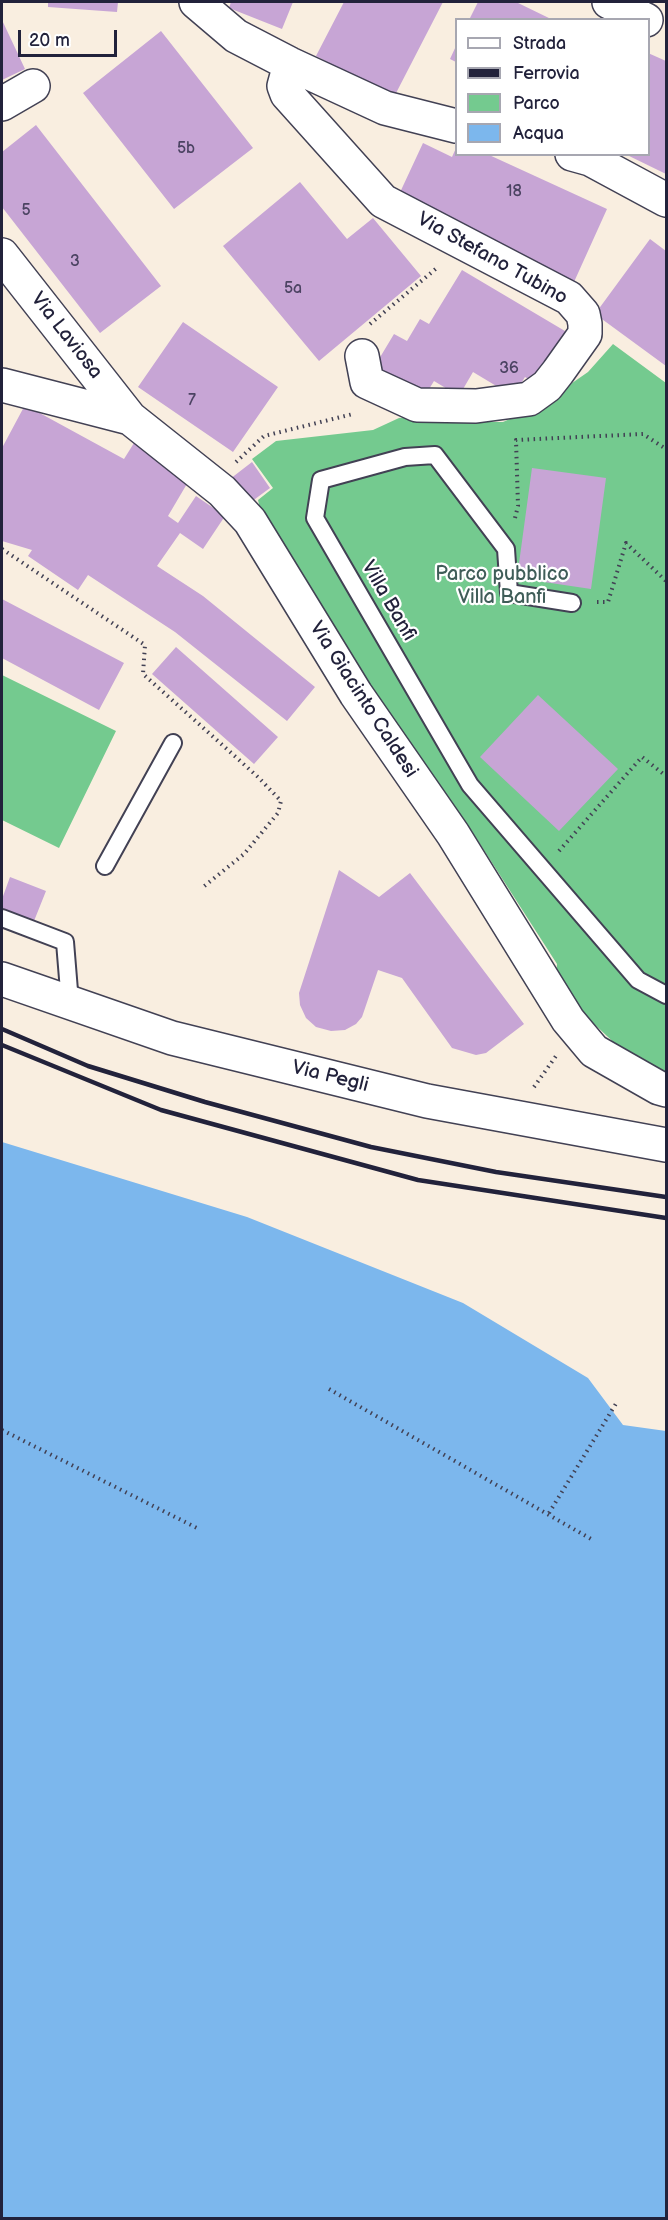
<!DOCTYPE html>
<html>
<head>
<meta charset="utf-8">
<style>
  body { margin:0 }
  #map { position:relative; width:668px; height:2220px; overflow:hidden; background:#f9eee0; font-family:"Balsamiq Sans",sans-serif }
  canvas { display:block }
  .frame { position:absolute; inset:0; border:3px solid #22223b; pointer-events:none }
  .legend { position:absolute; left:455px; top:18px; width:195px; height:138px; box-sizing:border-box; background:#fff; border:2px solid #a7a7b1; margin:0; padding:8px 10px; list-style:none; font-size:18px; color:#22223b }
  .legend li { display:flex; align-items:center; gap:12px; height:30px }
  .legend b { width:30px; border:2px solid #a7a7b1 }
  .scale { position:absolute; left:18px; top:30px; width:99px; height:27px; box-sizing:border-box; border:3px solid #22223b; border-top:0; padding-left:8px; font-size:18px; line-height:21px; white-space:nowrap; color:#22223b; -webkit-text-stroke:4px #fff; paint-order:stroke }
</style>
</head>
<body>
<div id="map">
<canvas width="668" height="2220"></canvas>
<div class="frame"></div>
<ul class="legend">
<li><b style="height:8px;background:#fff"></b>Strada</li>
<li><b style="height:8px;background:#22223b"></b>Ferrovia</li>
<li><b style="height:16px;background:#74ca8f"></b>Parco</li>
<li><b style="height:16px;background:#7cb7ed"></b>Acqua</li>
</ul>
<div class="scale">20 m</div>
</div>
<script>
const context = document.querySelector('canvas').getContext('2d');
context.lineJoin = 'round';
function fillPath(path, color) {
  context.fillStyle = color;
  context.fill(path, 'evenodd');
}
function shape(rows) {
  const path = new Path2D();
  for (const r of rows) {
    path.moveTo(r[0], r[1]);
    for (let i = 2; i < r.length; i += 2) path.lineTo(r[i], r[i + 1]);
  }
  return path;
}
function strokePath(path, color, width, dash) {
  context.strokeStyle = color;
  context.lineWidth = width;
  context.lineCap = dash ? 'butt' : 'round';
  context.setLineDash(dash || []);
  context.stroke(path);
}
function write(font, color, halo, rows, align = 'center') {
  context.font = font + ' "Balsamiq Sans",sans-serif';
  context.lineWidth = 4.5;
  context.setLineDash([]);
  context.textBaseline = 'middle';
  context.strokeStyle = halo;
  context.fillStyle = color;
  for (const [text, x, y, turn = 0] of rows) {
    context.save();
    context.translate(x, y);
    context.rotate((+turn || 0) * Math.PI / 180);
    context.textAlign = isNaN(turn) ? turn : align;
    if (halo) context.strokeText(text, 0, 0);
    context.fillText(text, 0, 0);
    context.restore();
  }
}
fillPath(shape([
  [613,344,666,383,666,1075,624,1052,591,1021,556,981,557,964,471,830,377,701,277,533,261,513,258,500,273,488,252,459,276,441,373,430,399,418,420,416,452,422,503,422,539,406,588,372],
  [2,675,116,731,59,848,2,820]
]), '#74ca8f');
fillPath(shape([
  [2,1142,247,1217,463,1303,588,1378,623,1425,666,1431,666,2218,2,2218]
]), '#7cb7ed');
fillPath(shape([
  [48,2,118,2,117,12,48,7],
  [231,2,293,2,282,29,229,8],
  [344,2,443,2,394,97,316,56],
  [478,2,516,2,553,20,469,20],
  [2,20,25,69,2,80],
  [161,31,253,148,174,209,83,93],
  [456,46,456,62,450,59],
  [648,53,666,61,666,174,625,154,648,154],
  [36,125,161,286,100,333,2,207,2,152],
  [423,143,452,157,456,148,456,154,487,154,607,209,574,282,396,201],
  [300,182,347,239,373,218,421,276,319,361,223,246],
  [650,239,666,251,666,366,595,314],
  [462,270,570,334,539,385,525,377,513,396,473,372,459,396,434,381,423,399,373,369,394,334,407,341,420,319,429,324],
  [183,322,278,387,233,452,138,387],
  [25,405,124,459,134,443,191,477,168,516,178,523,196,496,225,516,203,549,180,533,157,566,203,596,315,687,287,721,175,632,88,575,78,590,28,556,32,550,2,541,2,448],
  [252,462,270,488,251,502,230,479],
  [532,468,606,478,591,589,517,578],
  [2,599,124,663,99,710,2,658],
  [176,647,278,737,254,764,152,674],
  [538,695,618,769,559,831,480,757],
  [339,870,379,897,410,873,524,1024,486,1053,476,1055,452,1048,402,978,378,970,362,1017,356,1024,345,1030,331,1031,316,1027,306,1018,300,1005,299,993],
  [10,877,46,891,32,926,2,914,2,899]
]), '#c7a5d5');
const lane = shape([
  [572,603,509,593,506,549,435,455,405,457,321,480,315,518,470,785,638,980,666,995],
  [105,866,173,743],
  [2,918,65,942,70,1003]
]);
const street = shape([
  [196,2,236,36,290,64,385,108,456,126],
  [609,2,646,20],
  [290,64,284,86,287,94,383,201,569,298,583,314,585,324,585,334,558,372,547,386,529,399,476,406,417,405,367,382,362,356],
  [2,104,33,86],
  [572,154,590,159,666,200],
  [2,255,130,418],
  [2,385,130,418,222,491,250,521,356,694,453,834,568,1020,594,1051,659,1088,666,1090]
]);
const primary = shape([
  [2,979,172,1038,427,1101,666,1145]
]);
strokePath(lane, '#424154', 20);
strokePath(street, '#424154', 36);
strokePath(primary, '#424154', 36);
strokePath(shape([
  [370,324,438,267],
  [236,462,264,436,353,414],
  [515,518,518,506,516,440,643,434,666,449],
  [2,549,145,645,143,674,258,777,281,801,278,813,244,854,202,888],
  [597,602,608,602,626,543,666,581],
  [559,851,642,757,666,776],
  [534,1087,556,1056],
  [329,1389,591,1539],
  [2,1430,197,1528],
  [549,1513,617,1402]
]), '#424154', 4, [1.5, 4.5]);
strokePath(lane, '#fff', 16);
strokePath(street, '#fff', 33);
strokePath(primary, '#fff', 33);
strokePath(shape([
  [2,1029,88,1066,205,1102,371,1147,496,1172,666,1197],
  [2,1045,161,1110,418,1180,666,1218]
]), '#22223b', 4.5);
write('16px', '#4b4362', null, [
  ["5b",186,149],
  ["18",514,192],
  ["5",26,211],
  ["3",75,262],
  ["5a",293,289],
  ["36",509,369],
  ["7",192,401]
]);
write('20px', '#22223b', '#fff', [
  ["Via Stefano Tubino",492,259,29],
  ["Via Laviosa",66,336,52],
  ["Villa Banfi",388,601,60],
  ["Via Giacinto Caldesi",363,700,57],
  ["Via Pegli",330,1077,14]
]);
write('20px', '#3f5d58', '#fff', [
  ["Parco pubblico",502,575],
  ["Villa Banfi",502,598]
]);
</script>
</body>
</html>
